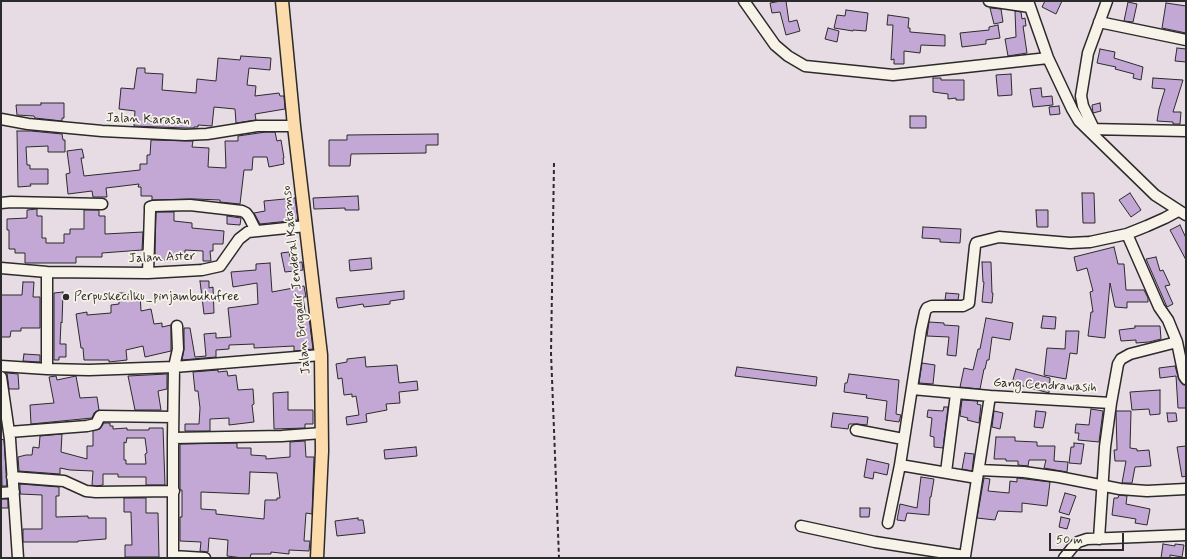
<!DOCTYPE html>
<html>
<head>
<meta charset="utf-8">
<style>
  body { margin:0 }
  #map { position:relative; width:1187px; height:559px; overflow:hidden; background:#e7dce3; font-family:Mynerve,sans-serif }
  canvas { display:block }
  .frame { position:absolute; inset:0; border:2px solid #2b2b2b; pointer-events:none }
  .scale { position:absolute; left:1049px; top:533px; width:75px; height:18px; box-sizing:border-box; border:2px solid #2b2b2b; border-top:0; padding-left:5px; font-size:12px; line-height:14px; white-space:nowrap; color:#2b2b2b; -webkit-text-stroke:3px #f7f3e8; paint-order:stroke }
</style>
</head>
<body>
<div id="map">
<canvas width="1187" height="559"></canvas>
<div class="frame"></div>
<div class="scale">50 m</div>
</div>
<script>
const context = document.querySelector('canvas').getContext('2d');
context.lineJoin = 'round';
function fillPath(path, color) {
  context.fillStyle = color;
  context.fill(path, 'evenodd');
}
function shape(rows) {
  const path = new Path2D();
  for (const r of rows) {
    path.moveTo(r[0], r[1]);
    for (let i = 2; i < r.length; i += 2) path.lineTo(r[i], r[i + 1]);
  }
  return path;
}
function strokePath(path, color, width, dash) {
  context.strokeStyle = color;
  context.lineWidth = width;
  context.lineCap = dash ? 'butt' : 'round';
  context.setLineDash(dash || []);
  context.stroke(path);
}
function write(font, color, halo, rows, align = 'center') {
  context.font = font + ' Mynerve,sans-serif';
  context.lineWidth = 3.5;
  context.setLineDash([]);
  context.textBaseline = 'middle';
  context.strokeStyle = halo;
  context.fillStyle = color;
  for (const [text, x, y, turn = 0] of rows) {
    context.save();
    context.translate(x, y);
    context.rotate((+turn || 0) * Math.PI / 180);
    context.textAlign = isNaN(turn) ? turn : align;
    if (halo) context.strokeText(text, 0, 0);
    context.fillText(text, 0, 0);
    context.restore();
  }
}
const building = shape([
  [781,1,786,1,789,22,797,20,800,31,786,35,780,12,772,13,770,3,781,1],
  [1045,1,1062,1,1056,14,1042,7,1045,1],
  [1128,2,1137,4,1133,22,1124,21,1128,2],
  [1166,3,1186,6,1186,33,1162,28,1166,3],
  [990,8,1001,9,1003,22,994,24,990,8],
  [846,10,868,13,866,31,853,30,853,31,834,28,837,15,845,16,846,10],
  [1015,11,1021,12,1022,19,1025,18,1026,26,1023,26,1027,53,1008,56,1005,39,1016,37,1015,11],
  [888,15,909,18,908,28,910,28,910,32,945,35,945,46,921,45,920,53,904,51,904,64,894,64,894,59,891,60,893,25,887,25,888,15],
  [998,25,1000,38,986,40,986,44,962,47,960,33,989,30,989,27,998,25],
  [828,28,839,31,837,42,825,39,828,28],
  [1177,48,1186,49,1186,62,1175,61,1177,48],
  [1100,49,1115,52,1114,58,1143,67,1141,80,1133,78,1134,74,1115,69,1116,67,1097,63,1100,49],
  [241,56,271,58,270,70,249,68,247,85,256,86,255,96,279,93,280,96,284,96,285,109,255,114,256,120,236,123,235,109,214,107,212,126,198,125,198,127,194,127,194,128,185,128,134,126,135,111,119,109,121,88,134,89,137,68,145,68,145,73,163,74,162,90,196,93,197,79,216,81,218,58,240,60,241,56],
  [1011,74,1012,95,998,96,996,75,1011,74],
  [933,78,941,78,941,80,964,80,964,100,956,100,956,98,948,99,948,94,933,92,933,78],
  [1153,78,1183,80,1173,112,1181,112,1180,124,1173,124,1173,122,1157,121,1159,109,1165,89,1152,88,1153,78],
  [1041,88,1042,97,1052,96,1053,105,1033,107,1030,89,1041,88],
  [41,103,64,103,64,118,62,118,62,121,35,118,34,116,17,115,16,105,41,105,41,103],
  [1100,103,1101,111,1093,113,1092,105,1100,103],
  [1059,106,1060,114,1050,115,1049,107,1059,106],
  [910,116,926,116,926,128,910,128,910,116],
  [17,131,31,131,62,134,63,140,65,140,65,152,48,152,48,146,26,147,27,165,30,165,30,169,48,169,48,184,30,184,31,186,18,187,17,131],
  [266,132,275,132,277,141,281,140,284,158,283,158,284,164,269,167,267,157,253,157,252,170,244,170,240,204,220,202,220,200,195,199,152,200,152,196,141,196,141,187,138,187,139,184,106,188,107,197,93,197,92,191,68,194,66,174,70,173,67,151,82,149,84,158,81,158,84,176,140,170,140,164,147,164,147,155,150,155,151,140,193,141,192,147,209,148,208,167,226,168,225,141,238,141,238,136,266,132],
  [438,134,438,145,426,145,426,153,351,154,350,166,329,166,329,140,347,140,347,135,438,134],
  [1082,193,1094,193,1095,223,1083,223,1082,193],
  [1130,193,1141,210,1131,217,1119,200,1130,193],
  [358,196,359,210,345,210,345,208,314,209,313,198,358,196],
  [295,198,298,220,260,224,254,213,265,211,264,201,295,198],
  [37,209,37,216,42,216,42,238,46,238,46,243,64,243,64,234,70,234,70,229,84,229,84,210,99,210,99,216,105,216,105,234,143,232,142,250,102,253,102,257,76,257,76,263,25,263,25,253,15,253,15,249,9,249,9,230,7,230,7,219,27,218,27,210,37,209],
  [1036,210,1048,210,1048,227,1037,227,1036,210],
  [156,212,174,212,174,221,192,223,192,228,224,231,223,244,213,244,213,251,210,251,211,261,203,261,203,251,185,250,185,257,174,257,174,259,156,261,155,252,156,212],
  [227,216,241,218,240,225,227,224,227,216],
  [1180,225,1186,238,1186,260,1170,230,1180,225],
  [923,227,961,229,960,243,940,242,940,239,922,238,923,227],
  [1114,247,1118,264,1124,264,1126,290,1144,290,1148,298,1148,302,1127,302,1127,308,1115,307,1110,283,1105,338,1088,336,1091,312,1093,312,1090,292,1093,291,1087,268,1077,271,1074,257,1114,247],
  [289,252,291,261,294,261,294,263,302,262,303,270,285,272,281,253,289,252],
  [1156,257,1160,271,1163,270,1170,285,1165,286,1173,304,1167,307,1146,259,1156,257],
  [371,258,372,269,350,271,349,260,371,258],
  [982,262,991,262,992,293,993,293,992,303,982,302,984,282,983,282,982,262],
  [270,263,272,292,304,286,306,297,303,297,306,318,309,318,313,349,294,351,294,346,254,348,254,344,229,345,229,349,216,350,216,357,182,360,184,349,184,328,190,328,195,357,206,356,204,334,216,333,216,338,231,337,228,308,258,304,257,283,233,287,231,272,256,270,256,264,270,263],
  [200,281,209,281,209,288,213,287,214,313,204,314,200,281],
  [23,282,34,282,33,297,40,297,40,328,21,328,21,331,11,331,10,337,1,337,1,295,22,295,23,282],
  [404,291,404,299,390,301,390,304,364,307,363,304,338,308,336,298,404,291],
  [63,292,62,323,61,322,60,344,66,344,66,357,59,357,59,360,54,360,54,293,63,292],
  [119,293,140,293,141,311,151,309,154,324,162,323,162,327,171,325,171,351,145,357,143,346,126,350,127,360,109,362,109,360,84,360,83,348,81,348,76,314,87,312,87,315,111,313,111,305,119,304,119,293],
  [946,293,959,294,958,300,945,300,946,293],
  [1043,316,1056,317,1055,329,1041,328,1043,316],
  [986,318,1013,323,1010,340,992,337,989,360,987,360,985,369,984,369,980,389,960,387,964,368,973,370,978,349,980,349,986,318],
  [929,322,944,323,944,325,959,326,956,356,947,355,949,337,927,336,929,322],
  [1135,326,1160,326,1161,339,1149,342,1136,343,1136,340,1121,341,1119,330,1135,328,1135,326],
  [1066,331,1079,331,1077,354,1070,353,1066,379,1044,375,1047,348,1065,349,1066,331],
  [24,354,40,355,40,362,23,361,24,354],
  [365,357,366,367,397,365,399,383,417,381,418,390,399,392,400,403,386,404,387,410,366,414,367,422,347,425,346,417,359,415,356,396,352,397,352,394,344,395,342,378,338,379,336,364,347,362,347,359,365,357],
  [922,363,935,365,933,384,919,383,922,363],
  [1175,366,1179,380,1183,385,1186,385,1186,408,1178,408,1176,376,1160,378,1159,368,1175,366],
  [737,367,817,377,816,386,735,376,737,367],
  [1016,369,1050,378,1049,393,1012,383,1016,369],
  [218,370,218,372,227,371,228,376,236,375,238,390,253,389,254,404,252,405,254,422,229,425,229,418,210,419,210,431,185,431,185,424,199,424,200,408,198,391,195,391,193,372,218,370],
  [7,373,18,374,19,389,9,389,7,373],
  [167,374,167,389,158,391,161,410,135,410,128,376,167,374],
  [849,374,899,380,896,414,901,415,899,422,885,420,887,401,866,398,867,395,844,392,845,383,847,383,849,374],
  [56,376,57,380,76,376,80,398,97,397,99,410,94,413,92,418,31,424,30,405,54,403,49,377,56,376],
  [1160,390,1160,414,1150,415,1149,409,1132,410,1130,392,1160,390],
  [288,392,288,410,313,410,313,424,305,424,305,428,274,429,273,393,288,392],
  [962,400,978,401,977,404,981,405,979,423,967,420,968,418,960,416,962,400],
  [944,407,948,407,943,448,934,447,934,437,930,436,932,418,927,417,928,410,943,411,944,407],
  [1091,409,1103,411,1099,442,1078,440,1079,433,1075,433,1076,424,1089,425,1091,409],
  [994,411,1003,413,1000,429,992,427,994,411],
  [1036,411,1046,412,1043,428,1034,427,1036,411],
  [1116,411,1131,411,1130,448,1137,449,1137,451,1149,450,1151,466,1135,467,1132,483,1122,483,1126,461,1115,461,1114,450,1117,450,1116,411],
  [833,413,868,417,867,425,857,424,849,424,848,429,831,427,833,413],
  [1167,413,1176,413,1177,421,1168,422,1167,413],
  [104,423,110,423,110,426,113,426,113,429,127,428,127,430,149,430,149,428,163,428,165,485,146,485,146,477,118,477,118,474,103,474,103,485,96,486,92,485,93,471,70,470,60,468,60,474,19,471,18,457,26,455,32,455,33,447,39,448,40,436,62,434,61,452,87,459,87,446,93,446,93,431,100,429,104,423],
  [127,438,145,438,147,453,145,454,146,464,126,464,126,460,124,460,124,442,126,443,127,438],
  [996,437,1015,437,1015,441,1037,442,1037,446,1055,446,1054,461,1068,462,1067,472,1044,468,1046,460,1029,460,1028,466,1018,465,1018,461,1006,461,1006,459,994,459,996,437],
  [1,439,4,440,7,486,2,486,1,439],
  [305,441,306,457,314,457,312,514,306,513,304,541,310,541,309,551,289,550,289,554,271,552,271,554,251,554,250,558,243,558,227,556,228,540,209,538,208,552,200,551,201,542,180,541,180,517,182,517,182,490,180,490,180,444,237,443,237,448,251,448,251,455,266,456,266,459,290,457,290,442,305,441],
  [250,472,277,473,280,498,277,498,277,500,265,500,264,519,216,514,216,510,201,509,201,492,249,494,250,472],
  [1074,443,1084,444,1081,464,1069,463,1071,447,1074,447,1074,443],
  [1186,446,1186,476,1182,477,1177,447,1186,446],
  [416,447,417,456,385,459,384,450,416,447],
  [965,453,974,454,972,471,962,469,965,453],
  [867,459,889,464,887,475,874,472,873,479,864,477,867,459],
  [921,477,934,479,931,497,930,497,929,515,907,513,905,521,897,520,900,504,917,508,921,477],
  [984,478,990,479,988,491,1009,493,1010,481,1017,482,1017,478,1050,482,1047,506,1022,503,1022,512,998,511,995,520,977,518,984,478],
  [20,484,59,487,59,496,56,496,56,517,88,516,88,518,106,518,106,539,78,541,78,542,23,542,23,529,42,529,42,495,20,494,20,484],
  [1065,493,1076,496,1069,515,1059,512,1065,493],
  [1119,495,1127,496,1126,504,1150,509,1147,525,1135,523,1136,519,1112,515,1114,498,1118,498,1119,495],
  [124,498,146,498,146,513,158,513,159,557,125,557,125,545,132,545,131,512,124,512,124,498],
  [1,499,8,499,8,508,1,508,1,499],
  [860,508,870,508,869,517,860,517,860,508],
  [1061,517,1070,519,1067,529,1059,527,1061,517],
  [358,518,358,520,363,520,365,533,337,536,335,521,358,518],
  [1163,544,1175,546,1175,544,1184,545,1182,557,1170,555,1170,558,1161,558,1163,544]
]);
fillPath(building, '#c3a8d6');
strokePath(building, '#2b2b2b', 1);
const minor = shape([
  [744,1,775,45,788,56,805,66,893,75,1048,58],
  [989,1,1030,7],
  [1028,1,1048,58,1072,109,1079,121,1155,195,1186,215],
  [1099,22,1186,40],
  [1,119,28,124,102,131,185,135,207,134,257,126,294,126],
  [1089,129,1186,131],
  [1094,129,1083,106,1081,96,1088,53,1107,1],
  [1,203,11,202,102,204],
  [1,268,47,272,148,273,202,270,220,266,239,239,248,232,306,226],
  [148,273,150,211,150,207,153,206,190,205,242,211,246,213,249,217,256,231],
  [177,326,178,349,174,367,173,438,173,556,205,558],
  [1177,342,1184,376,1186,379],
  [1,366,47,369,89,370,174,367,321,355],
  [47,369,47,272],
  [1,377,10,439,18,558],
  [912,389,990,396,1111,403,1105,447,1099,539],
  [1111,403,1118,364,1121,359,1130,354,1177,342,1168,320,1159,307,1127,234],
  [856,430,903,439],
  [9,432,87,426,96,424,100,416,173,417],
  [173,438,282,436,322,433],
  [979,470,1024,472,1059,477,1120,489,1147,491,1186,489],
  [946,472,956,394],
  [12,477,64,481,86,491,96,492,174,491],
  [977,478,900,465,921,330,925,312,927,308,932,306,963,306,969,303,975,246,976,243,979,242,999,237,1070,243,1090,242,1127,234,1147,226,1165,218,1178,211],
  [1,493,14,492],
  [888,523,900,465],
  [801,526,875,542,965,556,964,558],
  [965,556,990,396],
  [1064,558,1072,548,1078,542,1087,539,1186,535]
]);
const major = shape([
  [282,1,294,126,321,355,322,451,317,558]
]);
strokePath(minor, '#2b2b2b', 13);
strokePath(major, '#2b2b2b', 15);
strokePath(shape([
  [554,163,551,353,559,558]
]), '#2b2b2b', 2, [4, 3]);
strokePath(minor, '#f7f3e8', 10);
strokePath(major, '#fcdcac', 12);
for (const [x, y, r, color] of [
  [66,297,4,"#2b2b2b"]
]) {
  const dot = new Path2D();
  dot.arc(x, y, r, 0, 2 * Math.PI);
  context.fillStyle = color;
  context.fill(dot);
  strokePath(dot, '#f7f3e8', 1.5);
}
write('13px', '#2b2b2b', '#f7f3e8', [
  ["Jalan Karasan",148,120,2],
  ["Jalan Aster",162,258,-2],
  ["Jalan Brigadir Jenderal Katamso",297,280,-96],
  ["Gang Cendrawasih",1045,386,3]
]);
write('13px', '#2b2b2b', '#f7f3e8', [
  ["Perpuskecilku_pinjambukufree",74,297]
], 'left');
</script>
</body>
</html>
